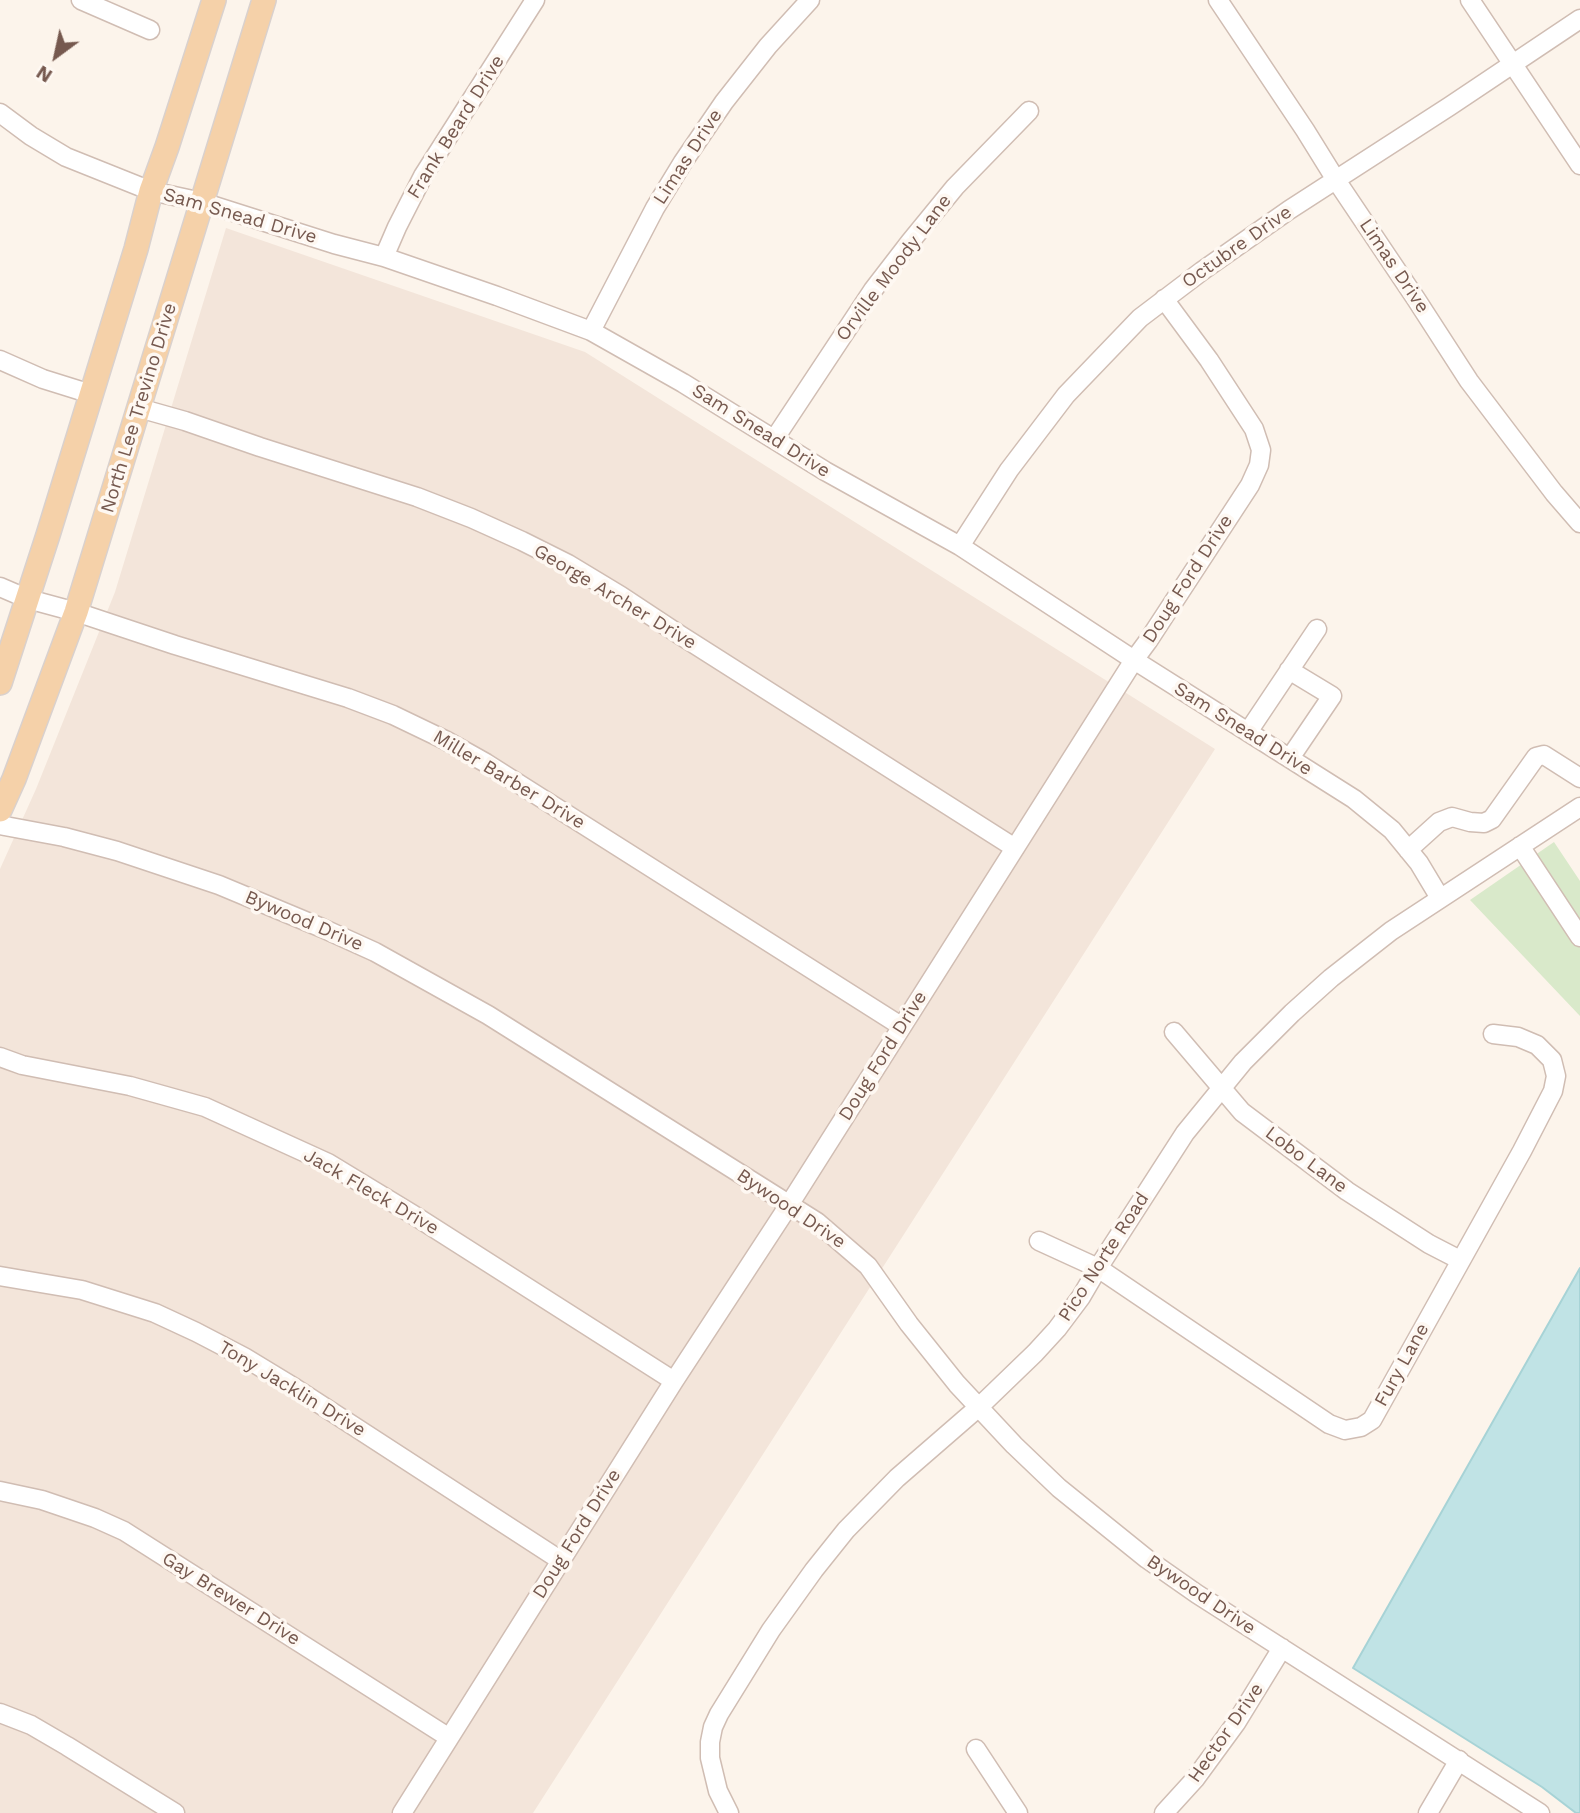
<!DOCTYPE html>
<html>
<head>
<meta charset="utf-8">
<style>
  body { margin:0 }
  #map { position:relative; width:1580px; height:1813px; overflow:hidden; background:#fcf4eb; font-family:"Work Sans",sans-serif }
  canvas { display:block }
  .north { position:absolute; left:21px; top:21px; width:70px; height:70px; -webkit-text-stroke:5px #fef8f2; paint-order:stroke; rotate:213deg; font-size:19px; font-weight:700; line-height:28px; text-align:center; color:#76594f }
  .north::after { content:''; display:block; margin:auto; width:24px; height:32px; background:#76594f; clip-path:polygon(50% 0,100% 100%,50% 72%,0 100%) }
</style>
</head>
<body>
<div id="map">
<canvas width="1580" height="1813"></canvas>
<div class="north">N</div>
</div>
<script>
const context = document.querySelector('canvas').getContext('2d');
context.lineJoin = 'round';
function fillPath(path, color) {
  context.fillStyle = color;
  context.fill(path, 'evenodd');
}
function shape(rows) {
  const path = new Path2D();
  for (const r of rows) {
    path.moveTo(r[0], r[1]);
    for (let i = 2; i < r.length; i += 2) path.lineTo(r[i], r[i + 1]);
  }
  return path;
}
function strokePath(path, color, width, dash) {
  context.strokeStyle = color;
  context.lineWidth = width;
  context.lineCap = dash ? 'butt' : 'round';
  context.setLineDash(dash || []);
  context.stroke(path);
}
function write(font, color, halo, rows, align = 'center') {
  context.font = font + ' "Work Sans",sans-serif';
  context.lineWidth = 7;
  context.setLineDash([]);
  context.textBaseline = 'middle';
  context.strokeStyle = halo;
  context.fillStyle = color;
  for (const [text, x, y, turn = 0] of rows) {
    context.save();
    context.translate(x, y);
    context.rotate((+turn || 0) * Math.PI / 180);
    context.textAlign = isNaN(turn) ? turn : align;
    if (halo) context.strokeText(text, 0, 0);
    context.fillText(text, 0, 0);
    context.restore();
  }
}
fillPath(shape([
  [226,228,585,352,1215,749,533,1813,0,1813,0,869,36,789,115,592]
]), '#f3e5da');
fillPath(shape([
  [1554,842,1580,881,1580,1016,1470,900]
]), '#d9e9ca');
const water = shape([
  [1580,1268,1580,1813,1576,1813,1542,1787,1353,1668,1580,1268]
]);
fillPath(water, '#c0e3e5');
strokePath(water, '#a7d3d6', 2);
const minor = shape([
  [81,0,150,30],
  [1218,0,1305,130,1336,180,1416,299,1469,381,1554,493,1580,523],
  [1470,0,1580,165],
  [0,113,31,136,66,157,151,191,202,202,334,244,384,257,497,296,591,331,683,383,825,471,960,546,1134,660,1354,799,1392,830,1419,863,1440,898],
  [384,257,397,227,423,176,535,0],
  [591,331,655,208,683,162,724,102,768,46,810,0],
  [0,360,43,379,91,394],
  [139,408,185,421,260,447,417,497,471,518,522,541,568,564,621,596,680,635,1015,848],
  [775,438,873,290,910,242,955,187,1029,111],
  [960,546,1009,470,1066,395,1140,318,1202,271,1289,210,1450,106,1580,19],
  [0,587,28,599,76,612,175,645,348,698,393,715,445,740,486,763,901,1026],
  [1289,670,1332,696,1290,758],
  [1248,732,1317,629],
  [0,825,64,837,117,851,219,885,322,928,375,952,488,1015,817,1222,868,1266,909,1324,957,1384,1014,1445,1059,1488,1147,1559,1197,1594,1540,1813],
  [1520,846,1580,937],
  [1408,850,1439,822,1452,817,1470,822,1484,823,1492,819,1536,757,1544,755,1580,778],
  [1174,1032,1242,1112,1347,1191,1429,1244,1460,1260],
  [0,1057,22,1065,130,1086,205,1107,328,1163,412,1214,674,1381],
  [1039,1241,1098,1268,1329,1424,1345,1430,1361,1427,1372,1420,1522,1151,1553,1091,1556,1076,1552,1060,1537,1045,1518,1037,1493,1034],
  [0,1276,82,1290,155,1313,196,1332,244,1357,295,1388,560,1560],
  [0,1491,42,1500,95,1518,124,1531,448,1737],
  [0,1713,31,1725,67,1746,175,1813],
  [976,1749,1018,1813],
  [402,1813,674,1381,789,1205,1134,660,1148,641,1250,485,1259,465,1261,450,1254,429,1209,360,1164,299],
  [729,1813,718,1791,710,1758,710,1742,713,1727,719,1714,771,1630,814,1570,846,1530,897,1478,980,1406,1035,1353,1057,1329,1081,1297,1098,1268,1185,1133,1243,1062,1292,1013,1331,978,1391,931,1580,807],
  [1164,1813,1195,1779,1236,1723,1282,1648],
  [1428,1813,1459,1760]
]);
const major = shape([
  [0,683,48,535,136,249,151,191,167,147,214,0],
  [0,810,14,779,76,612,264,0]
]);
strokePath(minor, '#d0bdb3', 21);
strokePath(major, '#d9d1ce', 26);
strokePath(minor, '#fff', 18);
strokePath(major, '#f5d1a9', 23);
write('19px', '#76594f', '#fef8f2', [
  ["Frank Beard Drive",456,127,-58],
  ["Limas Drive",688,157,-57],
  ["Sam Snead Drive",240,216,16],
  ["Octubre Drive",1237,247,-35],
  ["Limas Drive",1394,266,56],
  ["Orville Moody Lane",894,268,-53],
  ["North Lee Trevino Drive",139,408,-73],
  ["Sam Snead Drive",761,431,32],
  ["Doug Ford Drive",1188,579,-57],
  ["George Archer Drive",615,597,31],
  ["Sam Snead Drive",1243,729,32],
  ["Miller Barber Drive",509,780,31],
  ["Bywood Drive",304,921,23],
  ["Doug Ford Drive",883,1056,-58],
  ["Lobo Lane",1306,1160,37],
  ["Jack Fleck Drive",371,1192,30],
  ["Bywood Drive",791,1209,34],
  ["Pico Norte Road",1104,1257,-57],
  ["Fury Lane",1402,1365,-61],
  ["Tony Jacklin Drive",292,1389,31],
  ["Doug Ford Drive",577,1534,-58],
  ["Bywood Drive",1201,1595,34],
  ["Gay Brewer Drive",231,1599,32],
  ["Hector Drive",1226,1733,-55]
]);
</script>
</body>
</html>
